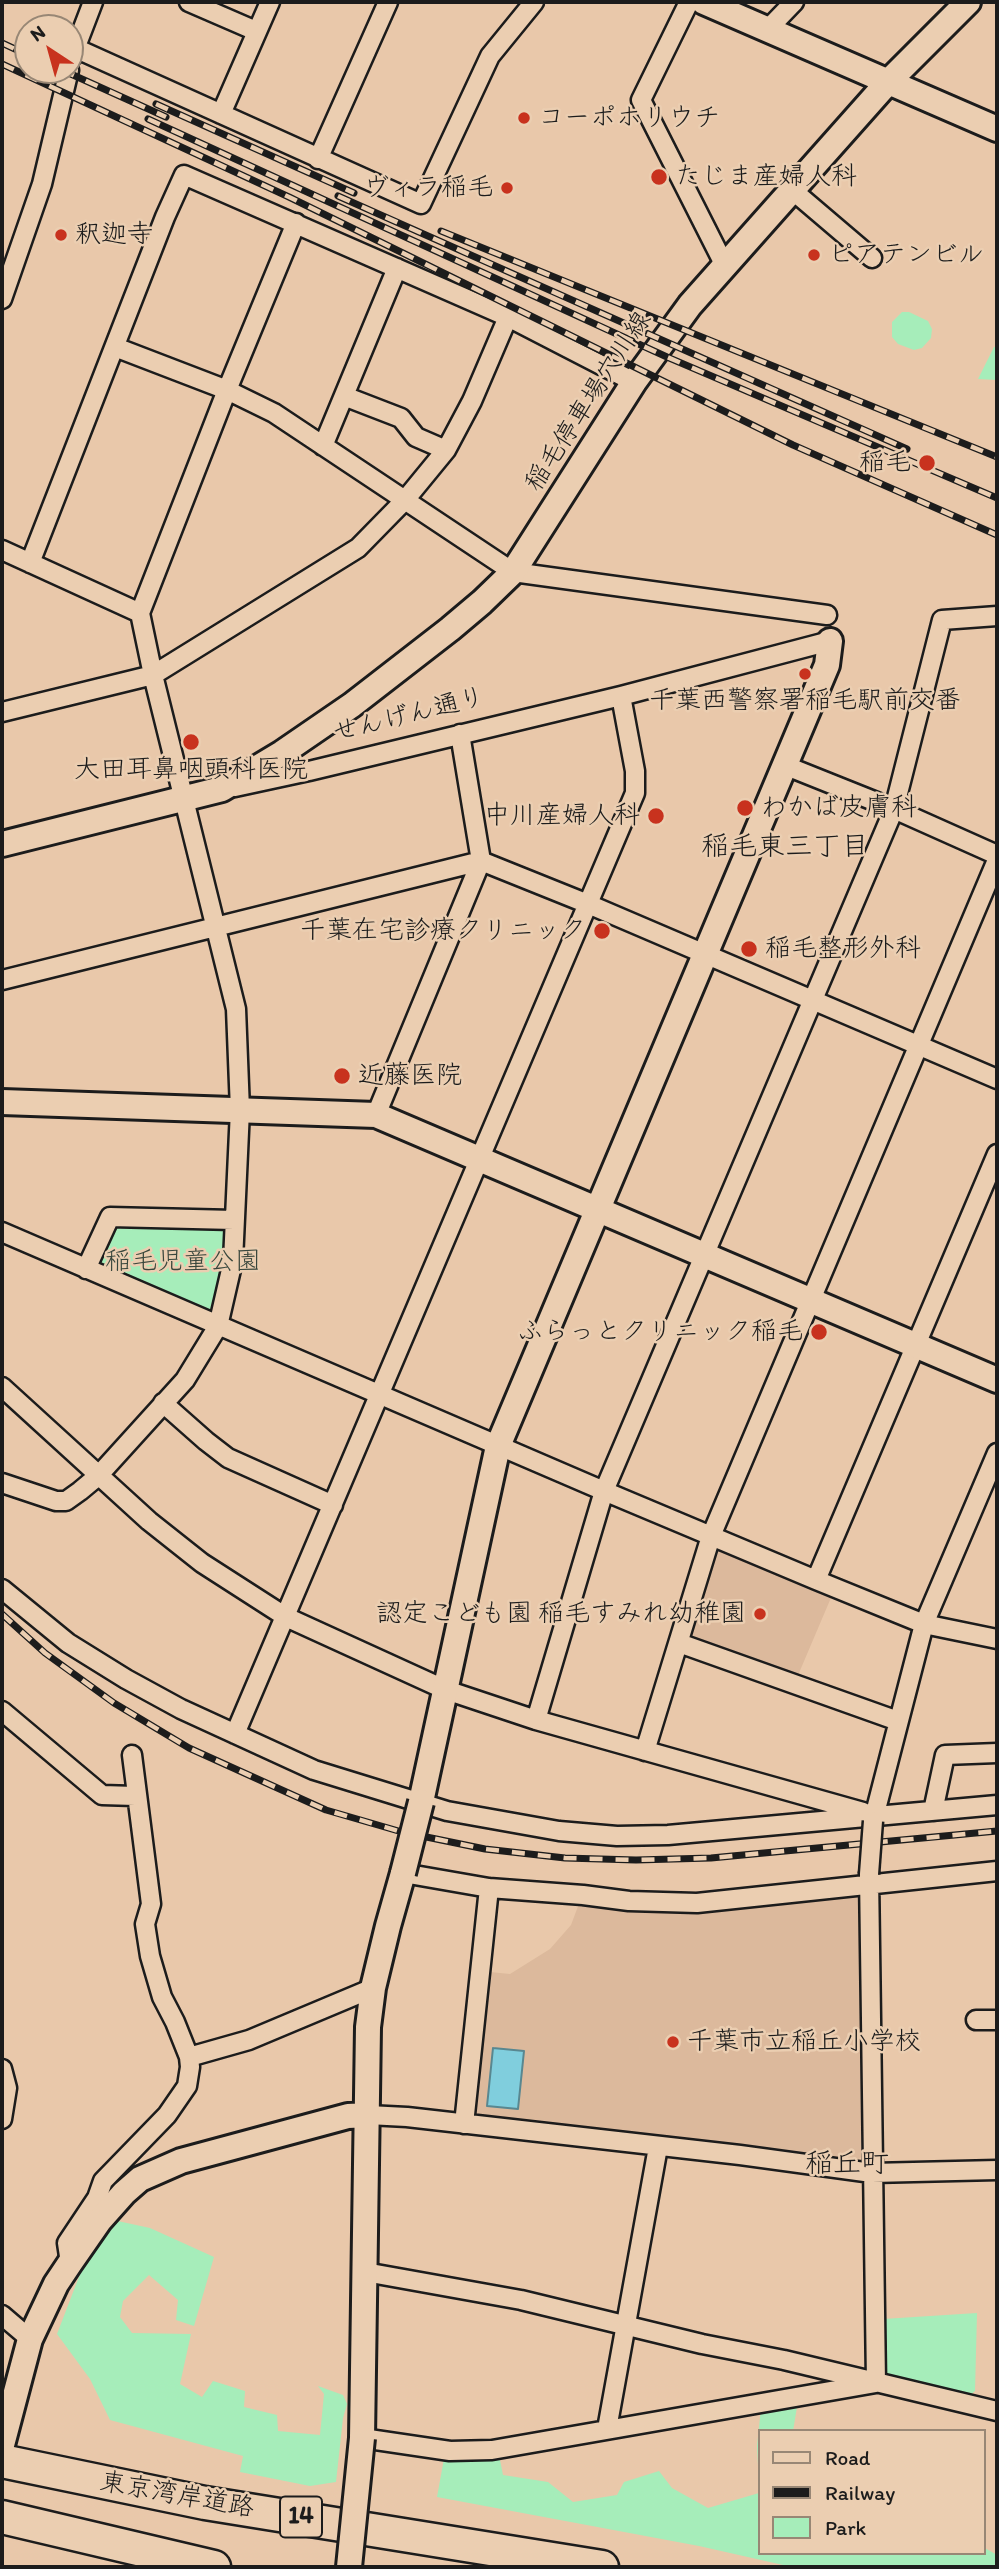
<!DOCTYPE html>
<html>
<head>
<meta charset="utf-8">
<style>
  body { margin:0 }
  #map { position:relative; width:999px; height:2569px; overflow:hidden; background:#e9c8aa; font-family:Itim,sans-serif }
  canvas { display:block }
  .frame { position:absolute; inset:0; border:4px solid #1c1c1c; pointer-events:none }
  .legend { position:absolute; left:758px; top:2429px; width:228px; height:126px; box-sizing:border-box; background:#ebceb1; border:2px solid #988775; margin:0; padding:9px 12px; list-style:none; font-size:21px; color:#1c1c1c }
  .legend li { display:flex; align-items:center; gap:14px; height:35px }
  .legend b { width:35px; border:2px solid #988775 }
  .north { position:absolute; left:14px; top:14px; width:70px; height:70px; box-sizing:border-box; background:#ebceb1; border:2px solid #988775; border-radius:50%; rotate:324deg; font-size:19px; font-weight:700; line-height:28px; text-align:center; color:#1c1c1c }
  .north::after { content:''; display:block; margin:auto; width:24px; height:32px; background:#c8321e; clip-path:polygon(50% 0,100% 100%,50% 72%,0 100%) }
</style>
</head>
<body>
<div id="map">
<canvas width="999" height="2569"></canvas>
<div class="frame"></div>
<ul class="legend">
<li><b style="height:9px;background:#ebceb1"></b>Road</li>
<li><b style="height:9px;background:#1c1c1c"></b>Railway</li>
<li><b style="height:19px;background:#a6edba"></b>Park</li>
</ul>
<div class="north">N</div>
</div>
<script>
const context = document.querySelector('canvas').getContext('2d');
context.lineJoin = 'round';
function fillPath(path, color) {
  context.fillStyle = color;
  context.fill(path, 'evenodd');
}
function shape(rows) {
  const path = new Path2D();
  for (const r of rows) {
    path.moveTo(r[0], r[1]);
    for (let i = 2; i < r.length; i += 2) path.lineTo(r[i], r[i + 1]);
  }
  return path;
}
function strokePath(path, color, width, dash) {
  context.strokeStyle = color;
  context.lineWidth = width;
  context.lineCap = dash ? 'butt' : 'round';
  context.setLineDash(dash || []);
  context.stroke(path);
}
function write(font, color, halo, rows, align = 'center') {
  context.font = font + ' Itim,"Klee One",sans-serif';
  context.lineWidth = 5;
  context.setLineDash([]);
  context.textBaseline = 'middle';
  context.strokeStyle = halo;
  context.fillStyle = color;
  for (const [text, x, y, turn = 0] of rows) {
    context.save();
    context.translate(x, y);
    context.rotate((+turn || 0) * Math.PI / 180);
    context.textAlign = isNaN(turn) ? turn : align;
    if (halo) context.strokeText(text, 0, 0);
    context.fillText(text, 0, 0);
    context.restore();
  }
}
fillPath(shape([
  [723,1546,833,1593,796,1680,695,1645,689,1635,713,1553],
  [854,1891,862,1898,866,2154,857,2160,480,2118,473,2111,490,1972,510,1974,550,1949,571,1925,580,1901]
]), '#dcb99c');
fillPath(shape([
  [902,312,909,312,928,321,932,329,931,338,922,348,914,350,898,344,892,337,892,322],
  [994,347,997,347,997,380,978,379],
  [223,1224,229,1231,217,1307,209,1316,98,1264,112,1226],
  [113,2220,150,2228,214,2257,194,2326,176,2320,178,2300,149,2275,123,2301,120,2317,132,2333,191,2334,180,2384,202,2397,213,2381,245,2391,244,2407,277,2415,278,2431,320,2435,324,2394,318,2386,343,2395,347,2404,343,2418,336,2482,310,2486,240,2472,243,2456,110,2420,90,2379,57,2334,82,2269],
  [977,2313,975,2391,968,2397,890,2379,883,2372,883,2319],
  [798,2401,793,2431,759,2431,759,2485,757,2446,761,2408],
  [445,2453,499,2455,503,2475,548,2482,573,2502,617,2495,624,2482,659,2471,672,2488,708,2508,759,2493,759,2553,983,2553,983,2547,997,2555,997,2567,792,2567,699,2546,437,2497]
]), '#a6edba');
const water = shape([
  [493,2048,524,2051,518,2109,487,2106,493,2048]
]);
fillPath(water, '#80cedd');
strokePath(water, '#588790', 2);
const street = shape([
  [189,2,256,31],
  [689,2,641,100,724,264],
  [768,29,794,2],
  [75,48,421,204,490,56,534,2],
  [72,57,93,2],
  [221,114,270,2],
  [318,159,388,2],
  [791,189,872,258],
  [2,299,42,184,69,70],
  [115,347,227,390,274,413,513,572,827,615],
  [344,396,401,418,416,437,446,450],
  [323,446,397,268],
  [2,550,140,613],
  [30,563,165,217,184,175,508,317,634,382],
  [2,712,153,675,358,548,405,500,446,450,472,401,508,317],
  [784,765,894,809,997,855],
  [235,787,309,771,621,696,830,641],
  [2,980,481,861,588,904,997,1079],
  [376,1115,481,861,460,734],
  [2,1232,604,1491,816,1580,924,1624,997,1639],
  [86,1269,110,1217,234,1220],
  [2,1387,149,1521,202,1563,286,1617,446,1690,536,1720,863,1812],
  [163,1403,206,1441,228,1458,333,1505],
  [2,1483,56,1501,66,1501,80,1491,98,1476,185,1380,218,1326,233,1261,240,1110,236,1009,153,675,140,613,227,390,296,223],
  [816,1580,997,1154],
  [2,1589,68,1643,126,1679,181,1709,314,1770,447,1811,559,1831,617,1836,668,1835,997,1805],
  [679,1643,898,1721],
  [2,1711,102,1795,135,1796],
  [536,1720,604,1491,894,809,942,620,997,616],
  [235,1734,635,793,635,771,621,696],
  [645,1751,711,1536,997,860],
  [933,1811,945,1755,997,1753],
  [873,1821,924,1624,997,1453],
  [403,1873,489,1888,583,1895,629,1901,697,1903,997,1871],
  [976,2020,997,2020],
  [189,2057,249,2040,373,1988],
  [2,2069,7,2088,2,2119],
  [368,2115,407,2117,740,2155,872,2173,997,2170],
  [464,2124,489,1888],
  [70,2263,67,2243,97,2198,103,2181,167,2115,187,2086,190,2067,189,2057,175,2022,162,1997,150,1956,145,1924,151,1904,132,1755],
  [365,2272,521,2300,702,2344,784,2360,997,2411],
  [2,2315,30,2339],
  [607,2429,658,2147],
  [362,2438,450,2451,492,2450,876,2383,869,1874]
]);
const secondary = shape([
  [704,2,997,129],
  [2,844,222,789,282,753,352,705,450,629,482,602,513,572,634,382,690,305,888,82,968,2],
  [2,1102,376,1115,997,1380],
  [421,1802,498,1446,827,665,830,641],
  [362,2438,368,2027,373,1988,388,1926,403,1873],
  [2,2445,30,2339,56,2284,70,2263,100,2220,124,2193,140,2179,181,2161,348,2116,368,2115]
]);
const highway = shape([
  [2,2461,205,2503,602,2567],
  [2,2517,214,2567]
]);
strokePath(street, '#1c1c1c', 23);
strokePath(secondary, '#1c1c1c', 30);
strokePath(highway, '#1c1c1c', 37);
strokePath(street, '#ebceb1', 18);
strokePath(secondary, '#ebceb1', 24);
strokePath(highway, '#ebceb1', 32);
const rail = shape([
  [2,43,28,55],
  [2,64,289,197,793,445,997,535],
  [62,70,166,117],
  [156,104,354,193],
  [148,119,667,357,997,498],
  [338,196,907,449],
  [441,231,997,457],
  [2,1614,45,1653,114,1703,189,1748,326,1810,402,1832,485,1849,565,1858,636,1860,711,1858,997,1831]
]);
strokePath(rail, '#1c1c1c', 7);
strokePath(rail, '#ebceb1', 4.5, [13]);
const streetBridge = shape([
  [869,1874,873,1821]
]);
const secondaryBridge = shape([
  [403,1873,421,1802],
  [349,2567,362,2438]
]);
strokePath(streetBridge, '#1c1c1c', 23, []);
strokePath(secondaryBridge, '#1c1c1c', 30, []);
strokePath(streetBridge, '#ebceb1', 18);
strokePath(secondaryBridge, '#ebceb1', 24);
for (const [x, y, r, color] of [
  [524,118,7,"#c8321e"],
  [659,177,9,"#c8321e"],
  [507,188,7,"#c8321e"],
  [61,235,7,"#c8321e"],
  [814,255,7,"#c8321e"],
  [927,463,9,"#c8321e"],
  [805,674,7,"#c8321e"],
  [191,742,9,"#c8321e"],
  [745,808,9,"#c8321e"],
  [656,816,9,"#c8321e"],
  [602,931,9,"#c8321e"],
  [749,949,9,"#c8321e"],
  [342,1076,9,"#c8321e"],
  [819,1332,9,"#c8321e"],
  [760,1614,7,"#c8321e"],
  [673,2042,7,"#c8321e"]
]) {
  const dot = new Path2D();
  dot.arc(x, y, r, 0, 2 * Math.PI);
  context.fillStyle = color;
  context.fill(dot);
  strokePath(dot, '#ebceb1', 2.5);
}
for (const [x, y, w] of [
  [301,2517,42]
]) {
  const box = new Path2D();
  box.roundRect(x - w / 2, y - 20.5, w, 41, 5);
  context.fillStyle = '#ebceb1';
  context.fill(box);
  strokePath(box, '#1c1c1c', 2);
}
write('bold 24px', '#1c1c1c', null, [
  ["14",301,2517]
]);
write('26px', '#1c1c1c', '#ebceb1', [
  ["コーポホリウチ",538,118],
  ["たじま産婦人科",675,177],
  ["ヴィラ稲毛",493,188,"right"],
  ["釈迦寺",75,235],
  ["ピアテンビル",828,255],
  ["稲毛",911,463,"right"],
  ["千葉西警察署稲毛駅前交番",805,701,"center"],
  ["大田耳鼻咽頭科医院",191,770,"center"],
  ["わかば皮膚科",761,808],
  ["中川産婦人科",640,816,"right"],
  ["千葉在宅診療クリニック",586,931,"right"],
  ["稲毛整形外科",765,949],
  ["近藤医院",358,1076],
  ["ふらっとクリニック稲毛",803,1332,"right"],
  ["認定こども園 稲毛すみれ幼稚園",746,1614,"right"],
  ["千葉市立稲丘小学校",687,2042]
], 'left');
write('26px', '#1c1c1c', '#ebceb1', [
  ["稲毛停車場穴川線",589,402,-57],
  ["せんげん通り",409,716,-14],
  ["東京湾岸道路",177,2496,10]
]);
write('26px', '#38463c', '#ebceb1', [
  ["稲毛児童公園",183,1262]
]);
write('28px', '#1c1c1c', '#ebceb1', [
  ["稲毛東三丁目",785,848],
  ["稲丘町",847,2165]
]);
</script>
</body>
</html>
